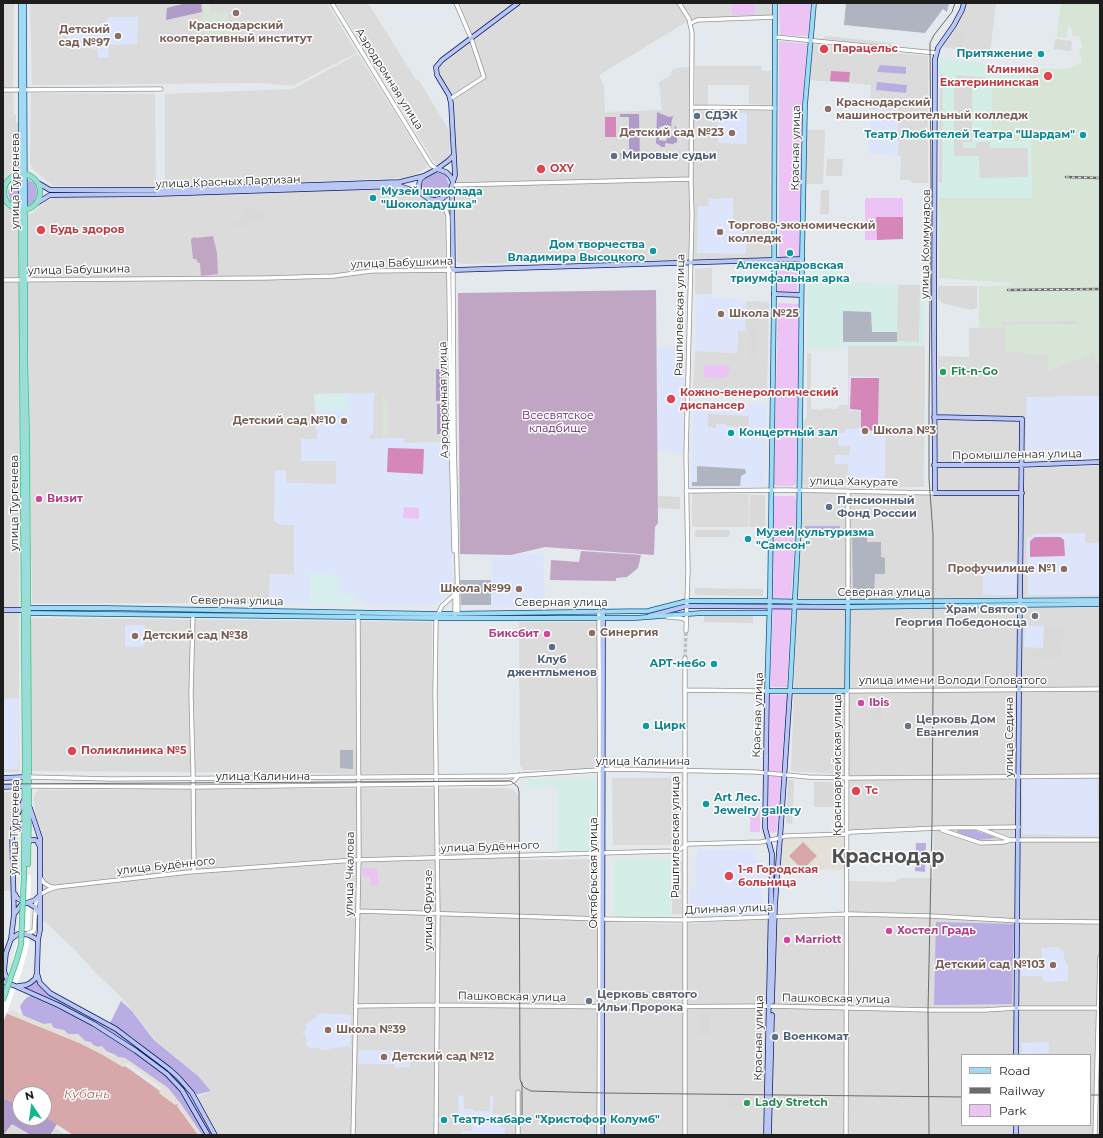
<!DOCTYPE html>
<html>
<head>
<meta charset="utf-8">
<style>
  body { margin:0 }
  #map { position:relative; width:1103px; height:1138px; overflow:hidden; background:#e3e9ed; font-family:Montserrat,sans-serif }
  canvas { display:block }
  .frame { position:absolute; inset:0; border:4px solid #1d1d1d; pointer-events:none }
  .legend { position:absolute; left:961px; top:1054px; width:130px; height:72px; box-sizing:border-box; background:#fff; border:1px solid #a5a5a5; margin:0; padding:5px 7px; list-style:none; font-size:12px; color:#1d1d1d }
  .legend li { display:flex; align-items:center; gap:8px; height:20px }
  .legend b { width:20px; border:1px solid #a5a5a5 }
  .north { position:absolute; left:12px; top:1086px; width:40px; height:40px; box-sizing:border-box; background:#fff; border:1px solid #a5a5a5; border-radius:50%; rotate:347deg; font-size:11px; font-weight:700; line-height:16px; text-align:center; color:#1d1d1d }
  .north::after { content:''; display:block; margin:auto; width:14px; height:18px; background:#11b88c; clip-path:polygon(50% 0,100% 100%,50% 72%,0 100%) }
</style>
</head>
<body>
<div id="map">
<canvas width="1103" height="1138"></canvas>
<div class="frame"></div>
<ul class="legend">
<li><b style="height:5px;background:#a2daf3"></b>Road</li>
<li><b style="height:5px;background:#6b6b6b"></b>Railway</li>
<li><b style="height:11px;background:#ebc3f4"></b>Park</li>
</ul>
<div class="north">N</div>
</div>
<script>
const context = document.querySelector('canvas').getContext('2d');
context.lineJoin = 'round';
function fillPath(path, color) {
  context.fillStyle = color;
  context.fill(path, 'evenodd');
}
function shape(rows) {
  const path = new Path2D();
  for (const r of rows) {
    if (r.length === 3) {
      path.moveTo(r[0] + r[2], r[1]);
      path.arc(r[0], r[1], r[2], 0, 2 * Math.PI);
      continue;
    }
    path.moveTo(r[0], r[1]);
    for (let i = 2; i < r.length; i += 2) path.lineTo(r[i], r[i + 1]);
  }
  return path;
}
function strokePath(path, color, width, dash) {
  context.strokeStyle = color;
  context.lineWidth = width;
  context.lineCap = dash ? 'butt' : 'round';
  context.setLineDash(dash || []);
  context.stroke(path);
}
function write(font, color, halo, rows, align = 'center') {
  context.font = font + ' Montserrat,sans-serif';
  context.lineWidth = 3;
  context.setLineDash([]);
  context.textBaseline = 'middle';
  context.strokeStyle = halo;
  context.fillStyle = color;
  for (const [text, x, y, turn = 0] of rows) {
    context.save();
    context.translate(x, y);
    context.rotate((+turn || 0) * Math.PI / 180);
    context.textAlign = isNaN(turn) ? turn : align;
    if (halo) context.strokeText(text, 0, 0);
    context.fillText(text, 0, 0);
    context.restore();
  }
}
fillPath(shape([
  [3,3,14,3,13,88,19,267,19,772,3,772],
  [30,3,204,3,205,14,203,15,209,43,211,14,209,3,327,3,357,53,324,69,293,86,263,83,32,85],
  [336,3,368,3,416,80,418,79,450,132,449,157,448,159,437,164,435,163],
  [460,3,515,3,473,35,466,21],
  [524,3,773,3,773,15,693,18,599,75,604,87,605,112,662,110,659,82,671,75,672,70,679,68,691,67,691,110,771,111,770,258,461,264,457,262,456,212,457,180,454,102,452,95,439,75,439,70,440,66],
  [965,3,996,3,990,53,947,48,943,46,945,41,958,24,965,9],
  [812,44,928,56,928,183,912,183,910,180,900,180,901,156,898,156,898,111,870,109,871,85,809,80],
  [358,54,427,164,426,168,413,176,401,178,165,188,165,94,293,89],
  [695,66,762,66,762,71,771,71,771,105,749,104,749,85,708,85,708,107,695,107],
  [31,93,155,94,156,187,53,186,33,169,30,164],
  [807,130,825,130,823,184,806,184],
  [390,189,410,193,440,207,444,212,445,218,449,442,404,443,403,438,369,439,336,461,336,485,286,483,275,500,274,520,278,524,294,525,294,575,270,574,269,603,32,603,26,215,31,214,47,201,54,197,60,196],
  [712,268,712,294,695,294,695,269],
  [746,301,769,302,767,394,693,391,695,351,737,353,738,331,745,331],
  [1006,327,1028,354,1048,355,1048,371,1093,353,1095,355,1097,362,1100,363,1100,396,1027,397,1026,458,1024,458,1024,488,1025,470,1027,468,1100,466,1100,597,1024,597,802,600,798,596,803,493,935,493,938,489,938,356,969,357,969,328],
  [848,346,925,346,924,487,806,488,803,484,802,480,802,422,807,417,823,417,823,408,837,409,840,405,848,405],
  [692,493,749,494,748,527,692,527],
  [1100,606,1100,1135,217,1135,196,1097,212,1091,198,1076,155,1040,123,999,96,973,75,950,43,920,42,910,43,840,35,815,34,796,36,792,39,790,507,788,514,790,518,796,518,860,599,859,599,922,683,924,779,918,848,918,849,881,894,882,901,878,933,878,934,828,850,831,850,775,791,771,797,608],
  [962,1055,1090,1055,1090,1125,962,1125],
  [29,618,432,622,433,774,32,771],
  [519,622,598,622,598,767,594,769,524,770,520,766],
  [612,778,677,778,676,845,613,845],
  [3,792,17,792,17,811,10,829,12,891,3,891],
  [3,1101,20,1118,40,1118,66,1135,3,1135]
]), '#dadbda');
fillPath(shape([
  [939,58,1030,69,1028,88,992,85,992,140,1031,141,1032,198,939,198],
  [808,262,817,262,824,266,835,271,840,271,840,282,873,283,873,285,924,285,924,346,843,346,842,348,807,348],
  [598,779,599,843,593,850,557,851,558,787,527,787,527,780],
  [670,859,671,917,613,916,614,860]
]), '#d3ede7');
fillPath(shape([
  [204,3,209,3,211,14,226,11,234,39,208,43,203,15,205,14],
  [1061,3,1100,3,1100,363,1097,362,1095,355,1093,353,1048,371,1048,355,1027,354,1025,352,1005,352,1005,327,979,327,979,286,1006,286,1014,283,939,278,939,198,1032,198,1031,141,992,141,992,84,1028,87,1030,69,1067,69,1082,62,1079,49,1083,48,1079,36,1073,36,1071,28,1068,28,1067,38,1057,37],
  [382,396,384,396,385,401,388,401,388,436,382,436]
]), '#d7e5d6');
fillPath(shape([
  [109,17,138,17,137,44,109,45,108,58,98,58,98,49,92,49,90,47,69,48,69,27,99,27,100,24,105,22],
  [870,109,898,110,898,156,868,153],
  [720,112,747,113,747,144,718,143,718,122,720,122],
  [733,198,733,222,743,222,742,240,746,241,746,254,697,253,698,206,709,206,709,199],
  [697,294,709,295,709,297,737,298,737,301,746,301,745,331,738,331,737,353,695,351],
  [658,347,684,348,684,454,657,449],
  [849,376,879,377,879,426,885,426,885,475,884,475,884,485,849,485,848,464,835,464,835,455,850,455,850,446,838,446,839,433,845,433,845,430,848,429,855,429,861,426,861,411,849,411],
  [348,393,374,393,373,434,369,435,369,439,404,438,404,443,449,442,452,565,450,567,452,570,452,591,435,605,364,605,364,601,354,601,354,596,340,593,340,576,310,573,310,604,270,602,271,576,294,574,294,525,278,524,274,520,275,470,286,470,286,483,336,484,336,461,301,461,301,439,317,439,318,430,315,430,315,411,348,411],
  [1100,396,1100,457,1026,458,1027,397],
  [693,402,766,405,764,487,691,487],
  [1085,533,1085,543,1100,543,1100,595,1028,595,1027,538,1033,537,1033,534],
  [543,553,545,607,492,607,492,557],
  [1000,562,1016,562,1016,595,983,595,983,573,999,572],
  [125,625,145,625,144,647,125,647],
  [1025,625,1044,626,1043,648,1024,647],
  [19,698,18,769,3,769,3,699],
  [1097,778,1098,836,1023,834,1023,779],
  [755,849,756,859,762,864,763,904,766,906,766,913,761,914,691,918,690,889,696,887,695,862,699,850],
  [1059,947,1059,949,1063,949,1065,962,1068,964,1068,981,1047,982,1044,982,1042,976,1021,976,1022,964,1035,965,1043,963,1041,948],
  [321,1013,351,1015,350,1046,321,1050,318,1048,310,1048,306,1044,306,1037,302,1032,307,1029,305,1025],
  [1049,1042,1049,1053,1022,1054,1021,1043],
  [359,1050,409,1051,410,1067,395,1068,394,1064,359,1064],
  [463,1095,464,1109,474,1109,474,1111,490,1111,490,1095,493,1096,493,1114,500,1114,500,1127,505,1128,505,1135,461,1135,461,1131,472,1131,473,1124,466,1124,466,1116,459,1116,458,1096]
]), '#dde5fc');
fillPath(shape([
  [348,393,348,411,315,411,314,394],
  [310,573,340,576,340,593,350,594,354,595,354,605,310,604]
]), '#d7eeee');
fillPath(shape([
  [846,3,949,3,947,12,943,9,925,33,844,25],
  [843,311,871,312,872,332,897,332,897,342,843,342],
  [697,466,745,469,746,473,741,476,740,486,692,486,692,482,697,482],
  [852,537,867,537,867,542,881,542,881,557,885,558,885,574,875,574,874,596,853,596],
  [460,580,491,580,491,605,461,605],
  [340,750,353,750,353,769,340,768]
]), '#b0b4c1');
fillPath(shape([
  [880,65,906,67,906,74,877,72],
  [877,82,907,85,906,93,876,90],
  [438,172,443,173,446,176,449,185,447,190,444,194,439,197,433,197,426,194,423,190,422,184,426,177],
  [19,179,19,207,10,201,8,191,13,182],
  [27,179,34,183,36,187,37,194,34,202,27,206],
  [805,526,840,526,840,535,805,535],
  [958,830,974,830,995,837,996,838,978,840,957,833,957,831],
  [916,843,926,843,925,872,915,871],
  [936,922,1014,924,1012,1004,934,1005],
  [37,978,40,986,49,995,112,1029,134,1044,175,1076,188,1092,213,1135,211,1135,186,1093,139,1051,105,1028,83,1016,23,987],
  [32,995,100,1029,135,1053,168,1078,180,1092,207,1135,202,1135,180,1103,168,1088,125,1058,117,1057,117,1056,85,1041,78,1034,68,1034,62,1030,59,1030,23,1016,20,1006,26,998],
  [121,1001,131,1010,154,1040,198,1076,211,1091,195,1095,181,1076,132,1037,110,1023]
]), '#baade3');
fillPath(shape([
  [187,3,201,3,202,12,166,20,167,8],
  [657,112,669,117,673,116,671,124,672,125,670,127,668,125,659,127,659,140,666,141,668,135,673,136,675,126,677,128,677,142,673,144,665,143,665,147,662,147,656,143],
  [620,114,639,114,640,160,621,160,620,153,629,153,629,117,620,117],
  [436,369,442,369,443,401,436,401],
  [437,404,443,404,443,434,437,434],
  [3,1098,20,1105,20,1118,44,1118,44,1116,57,1124,50,1135,31,1135,12,1124,3,1135]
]), '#af9bc9');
fillPath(shape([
  [213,236,217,253,218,274,201,276,200,263,198,263,196,259,193,259,191,240,192,238,195,237,196,238],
  [656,290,658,523,655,527,654,554,653,555,545,547,511,555,460,554,458,293],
  [581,551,641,555,638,568,627,577,616,578,616,581,550,580,551,560,579,562]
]), '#c1a6c4');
fillPath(shape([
  [732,3,755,3,755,15,732,15],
  [779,3,811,3,808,36,780,35],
  [779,41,807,44,802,106,800,258,779,258],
  [865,198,903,198,903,217,876,217,877,240,865,240],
  [778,263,798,263,797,292,777,292],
  [778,303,799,304,796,484,793,486,777,486,774,484],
  [704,365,730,366,729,374,725,378,704,377],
  [774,496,794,496,797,501,791,599,772,598],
  [404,507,419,508,419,519,403,518],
  [773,609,791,609,787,687,770,687],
  [770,695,787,695,777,829,776,832,773,833,770,832,768,829],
  [750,807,760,807,760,832,750,832],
  [362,868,377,868,378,886,370,886,370,877,363,877]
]), '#ebc3f4');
fillPath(shape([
  [831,71,850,72,849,82,830,81],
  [605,117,616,117,616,137,605,137],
  [876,217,903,217,903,239,877,240],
  [851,378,879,378,878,431,861,430,861,410,850,409],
  [388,448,424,449,423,474,387,472],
  [1035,537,1060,537,1064,540,1065,556,1030,557,1030,541]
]), '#d687ba');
fillPath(shape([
  [958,29,965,30,963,47,950,45,950,40],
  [825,36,892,43,891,46,824,39],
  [1055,39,1072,41,1071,51,1054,49],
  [940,74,943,74,942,183,939,183],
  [957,75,988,78,987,85,972,85,972,142,963,142,963,148,976,148,977,142,990,142,990,148,1028,148,1028,177,980,178,979,156,954,156,954,80],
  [16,114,16,123,18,123,18,151,8,151,8,122],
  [827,159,843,159,842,176,826,176],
  [821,190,829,190,829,214,820,214],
  [248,209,263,211,263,221,249,221,249,226,232,227,232,221,242,221,242,210],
  [898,285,920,285,919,342,897,341],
  [938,286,977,286,977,308,971,310,942,303,938,299],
  [1077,321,1077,324,1002,324,1002,322],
  [749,328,757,328,756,358,749,358],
  [807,353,811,353,811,409,823,410,823,417,807,417],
  [708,414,749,416,748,428,727,426,726,424,716,424,716,428,708,427],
  [750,495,765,495,765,527,749,527],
  [658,496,680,497,680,509,658,508],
  [695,530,730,530,729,537,695,537],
  [695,588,763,589,763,596,695,595],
  [704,615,753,616,753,623,704,622],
  [1044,626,1063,627,1062,658,1032,657,1032,650,1044,650],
  [882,697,882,720,871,720,872,698],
  [788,780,794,780,792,824,786,823],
  [814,782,841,782,841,807,814,807],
  [672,861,682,861,682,914,672,914],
  [710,1010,710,1035,699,1036,699,1011],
  [728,1097,740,1097,742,1098,742,1110,728,1110]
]), '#d9d9d9');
fillPath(shape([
  [844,836,844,870,781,868,783,840,784,838],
  [11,1010,43,1024,51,1023,54,1028,64,1030,68,1034,78,1034,85,1041,91,1042,92,1044,97,1047,102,1046,108,1053,114,1054,117,1057,125,1058,168,1088,180,1103,202,1135,198,1135,183,1114,184,1113,177,1104,175,1105,159,1092,162,1088,127,1063,124,1067,91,1049,8,1014]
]), '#e2e0d8');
fillPath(shape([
  [803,842,817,856,803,869,802,869,789,856],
  [3,1012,79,1043,101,1054,123,1067,125,1066,160,1091,159,1093,175,1105,177,1104,178,1105,177,1106,198,1135,73,1135,44,1116,44,1094,20,1094,20,1105,3,1098]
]), '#d7a7a9');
fillPath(shape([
  [20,875,31,875,29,944,22,971,3,1023,3,989,11,968,17,942]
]), '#fff');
strokePath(shape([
  [685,658,686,631]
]), '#bbc0c3', 3.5, [3.5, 2]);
const tertiary = shape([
  [332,3,431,165,437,169],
  [679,3,689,19,692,33,691,184,692,215,686,456,688,570,686,631],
  [691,23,697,20,775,17],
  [775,37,936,53],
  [3,90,161,89],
  [450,99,484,77,471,38,456,3],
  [692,107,775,108],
  [453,185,691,179],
  [432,200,445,208,448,216,451,437,454,551],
  [3,280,266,278,334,276,371,271,453,270,454,437,458,613],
  [686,491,786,490,935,493],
  [455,586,455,615],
  [848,602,848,491],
  [193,615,191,694,193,771,194,871],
  [667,617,681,618,686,620],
  [685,690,767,691],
  [603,757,613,769],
  [28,777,111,779,508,776,613,769,755,772,808,777,851,778,1100,776],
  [28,786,196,787,508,783,514,781,519,775],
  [978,828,1010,840],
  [942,830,981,843,1004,842,1011,840,1100,840],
  [40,877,44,883,51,887,54,887],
  [359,911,602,919,685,920,850,914,931,916,1021,921,1100,922],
  [26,934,34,931,36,902,41,894,48,890,57,887,189,872,355,860,672,851,680,849,688,844,761,842,780,838,785,836,846,834,851,832,939,828,1019,827],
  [356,1006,438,1005,616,1007,769,1006,930,1010,984,1010,1017,1008,1100,1008],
  [353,1135,359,857,358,614],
  [436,1135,438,915,435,693,436,621,438,614,442,606,455,594],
  [518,1135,518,1092],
  [599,1135,600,859,599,611],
  [685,1135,685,658],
  [846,1135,847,691,1100,689],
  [1095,1135,1100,957]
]);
const secondary = shape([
  [964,3,962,10,954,25,938,48,935,59,934,323,935,493,1022,493],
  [437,169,446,172,450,176,453,182,450,192,443,198,435,200,429,199,422,194,419,189,419,185,420,180,424,176,437,169],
  [437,169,448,161,453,156],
  [453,182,455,175,451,103,449,95,437,75,436,67,442,60,518,3],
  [38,183,50,190,162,190,400,182,424,176],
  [452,188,453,270,802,259],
  [37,203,50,195,156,194,400,186,422,194],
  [774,294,801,295],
  [934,417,1022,419,1019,689],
  [934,465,1018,465,1100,462],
  [3,610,21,610],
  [649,616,687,606,848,607],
  [3,778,25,777],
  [3,787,25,786],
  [30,808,40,838,40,930,38,940,37,973,40,983,50,993,116,1029,169,1069,178,1077,192,1093,215,1135],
  [14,828,19,824,21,824,24,828],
  [28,843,31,840,35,840,37,841,39,845],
  [15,894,17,898,25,903],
  [28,903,35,907,39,914],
  [15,913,21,905,35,900,40,895],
  [11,939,18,934,23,934,29,935,38,940],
  [6,953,4,971,9,984],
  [3,956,6,953,11,939,14,914,12,833,15,820,24,800],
  [3,982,13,985,58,1005,94,1024,136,1051,167,1074,182,1090,208,1135],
  [18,986,26,985,30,983,35,979,37,973],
  [772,1002,775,905,781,825,790,691],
  [1016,1055,1019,693],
  [1016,1125,1016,1135],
  [602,1135,603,611],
  [766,1135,772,854,765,828,767,691],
  [769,1135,772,1015]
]);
const primary = shape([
  [21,3,21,210],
  [24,3,25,210],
  [775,3,774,294,770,595,767,691,847,691,848,602],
  [848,607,1100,604],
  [21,610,28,608,105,608,438,614,648,611,687,601,765,601,813,602,1100,600],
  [26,613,436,618,635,618,701,613,769,613],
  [790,691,799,523,802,259,805,105,814,3]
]);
const trunk = shape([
  [22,192,18],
  [21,210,25,760,24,875],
  [25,210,25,363,27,440,29,789,28,864]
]);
strokePath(tertiary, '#949494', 5);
strokePath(secondary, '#0e1c69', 5.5);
strokePath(primary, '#0d5688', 5.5);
strokePath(trunk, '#33c86e', 6);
strokePath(tertiary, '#fff', 3.5);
strokePath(secondary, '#bbc7f3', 4);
strokePath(primary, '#a2daf3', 4);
strokePath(trunk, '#9adcd8', 4.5);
strokePath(shape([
  [3,784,511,781,518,787,519,792,520,1079,522,1085,525,1088,531,1091,603,1093,962,1097],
  [1090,1095,1100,1095],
  [522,1115,522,1082],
  [929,1135,928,1010,932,824,933,690,933,534,929,478,929,405,931,185,930,43,934,35,952,12,955,3]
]), '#6b6b6b', 1);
const rail = shape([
  [1066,177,1100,178],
  [1008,290,1100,289]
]);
strokePath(rail, '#6b6b6b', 2.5);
strokePath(rail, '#fff', 1, [3]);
const trunkBridge = shape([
  [3,1000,17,959,21,944,24,875]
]);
strokePath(trunkBridge, '#33c86e', 6, []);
strokePath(trunkBridge, '#9adcd8', 4.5);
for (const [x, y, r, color] of [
  [236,13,4,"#8d6e63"],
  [118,36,4,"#8d6e63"],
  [824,49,5,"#e0444e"],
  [1041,54,4,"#0f9aa8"],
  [1048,76,5,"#e0444e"],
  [828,109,4,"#8d6e63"],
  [697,116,4,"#5c6f8a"],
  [732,133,4,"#8d6e63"],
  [1083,135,4,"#0f9aa8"],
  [614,156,4,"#5c6f8a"],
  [541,169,5,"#e0444e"],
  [373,198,4,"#0f9aa8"],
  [41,230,5,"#e0444e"],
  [720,232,4,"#8d6e63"],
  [653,251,4,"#0f9aa8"],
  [790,253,4,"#0f9aa8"],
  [721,314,4,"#8d6e63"],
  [943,372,4,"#2e9e5b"],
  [671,399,5,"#e0444e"],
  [344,421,4,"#8d6e63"],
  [865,431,4,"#8d6e63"],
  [731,433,4,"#0f9aa8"],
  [39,499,4,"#d1479c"],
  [829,507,4,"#5c6f8a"],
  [748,539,4,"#0f9aa8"],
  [1064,569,4,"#8d6e63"],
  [519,589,4,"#8d6e63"],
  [1035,616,4,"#6b7280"],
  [592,633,4,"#8d6e63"],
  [547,634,4,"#d1479c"],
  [135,636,4,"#8d6e63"],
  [552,647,4,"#5c6f8a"],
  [714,664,4,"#0f9aa8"],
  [861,703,4,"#d1479c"],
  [646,726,4,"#0f9aa8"],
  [908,726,4,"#6b7280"],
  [72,751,5,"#e0444e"],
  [856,791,5,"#e0444e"],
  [706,804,4,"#0f9aa8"],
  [729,876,5,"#e0444e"],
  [889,931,4,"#d1479c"],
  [787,940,4,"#d1479c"],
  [1053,965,4,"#8d6e63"],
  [589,1001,4,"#6b7280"],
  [328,1030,4,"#8d6e63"],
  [775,1037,4,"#5c6f8a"],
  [384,1057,4,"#8d6e63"],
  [747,1103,4,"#2e9e5b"],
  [444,1120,4,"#0f9aa8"]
]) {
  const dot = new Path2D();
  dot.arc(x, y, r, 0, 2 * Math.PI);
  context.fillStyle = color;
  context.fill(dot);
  strokePath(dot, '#fff', 1.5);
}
write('bold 11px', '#785e54', '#fff', [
  ["Краснодарский",236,26,"center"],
  ["кооперативный институт",236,39,"center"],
  ["Детский",110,30,"right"],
  ["сад №97",110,43,"right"],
  ["Краснодарский",836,103],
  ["машиностроительный колледж",836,116],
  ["Детский сад №23",724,133,"right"],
  ["Торгово-экономический",728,226],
  ["колледж",728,239],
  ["Школа №25",729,314],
  ["Детский сад №10",336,421,"right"],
  ["Школа №3",873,431],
  ["Профучилище №1",1056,569,"right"],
  ["Школа №99",511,589,"right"],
  ["Синергия",600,633],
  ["Детский сад №38",143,636],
  ["Детский сад №103",1045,965,"right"],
  ["Школа №39",336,1030],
  ["Детский сад №12",392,1057]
], 'left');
write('bold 11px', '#be3a42', '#fff', [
  ["Парацельс",833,49],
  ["Клиника",1039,70,"right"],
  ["Екатерининская",1039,83,"right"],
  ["OXY",550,169],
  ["Будь здоров",50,230],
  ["Кожно-венерологический",680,393],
  ["диспансер",680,406],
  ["Поликлиника №5",81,751],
  ["Тс",865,791],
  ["1-я Городская",738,870],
  ["больница",738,883]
], 'left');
write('bold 11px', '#0d838f', '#fff', [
  ["Притяжение",1033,54,"right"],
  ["Театр Любителей Театра \"Шардам\"",1075,135,"right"],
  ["Музей шоколада",381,192],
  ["\"Шоколадушка\"",381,205],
  ["Дом творчества",645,245,"right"],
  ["Владимира Высоцкого",645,258,"right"],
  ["Александровская",790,266,"center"],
  ["триумфальная арка",790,279,"center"],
  ["Концертный зал",739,433],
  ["Музей культуризма",756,533],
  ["\"Самсон\"",756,546],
  ["АРТ-небо",706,664,"right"],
  ["Цирк",654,726],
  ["Art Лес.",714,798],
  ["Jewelry gallery",714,811],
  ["Театр-кабаре \"Христофор Колумб\"",452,1120]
], 'left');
write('11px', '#1d1d1d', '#fff', [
  ["Аэродромная улица",389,79,58],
  ["Красная улица",796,148,-89],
  ["улица Тургенева",16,181,-90],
  ["улица Красных Партизан",228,182,-2],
  ["улица Коммунаров",926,244,-89],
  ["улица Бабушкина",402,263,-2],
  ["улица Бабушкина",79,270,-1],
  ["Рашпилевская улица",680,315,-89],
  ["Аэродромная улица",444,400,-91],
  ["Промышленная улица",1017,455,-1],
  ["улица Хакурате",854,482,1],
  ["улица Тургенева",15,503,-90],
  ["Северная улица",884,593],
  ["Северная улица",237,601,1],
  ["Северная улица",561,603],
  ["улица имени Володи Головатого",953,681],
  ["Красная улица",758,715,-88],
  ["улица Седина",1010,737,-90],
  ["улица Калинина",643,762],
  ["Красноармейская улица",838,765,-90],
  ["улица Калинина",263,777],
  ["улица Тургенева",15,827,-89],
  ["Рашпилевская улица",676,837,-90],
  ["улица Будённого",490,847,-2],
  ["улица Будённого",166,866,-6],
  ["Октябрьская улица",594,873,-90],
  ["улица Чкалова",350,874,-89],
  ["Длинная улица",729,909,-2],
  ["улица Фрунзе",429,910,-90],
  ["Пашковская улица",512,997,1],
  ["Пашковская улица",836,999,1],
  ["Красная улица",759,1038,-89]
]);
write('bold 11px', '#4e5e75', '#fff', [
  ["СДЭК",705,116],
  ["Мировые судьи",622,156],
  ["Пенсионный",837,501],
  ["Фонд России",837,514],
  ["Клуб",552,660,"center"],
  ["джентльменов",552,673,"center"],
  ["Военкомат",783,1037]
], 'left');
write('bold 11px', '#27864d', '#fff', [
  ["Fit-n-Go",951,372],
  ["Lady Stretch",755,1103]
], 'left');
write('11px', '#601570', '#fff', [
  ["Всесвятское",558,416],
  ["кладбище",558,429]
]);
write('bold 11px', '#b23c85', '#fff', [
  ["Визит",47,499],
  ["Биксбит",539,634,"right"],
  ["Ibis",869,703],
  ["Хостел Градь",897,931],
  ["Marriott",795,940]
], 'left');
write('bold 11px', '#5b616d', '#fff', [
  ["Храм Святого",1027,610,"right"],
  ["Георгия Победоносца",1027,623,"right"],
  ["Церковь Дом",916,720],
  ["Евангелия",916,733],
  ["Церковь святого",597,995],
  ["Ильи Пророка",597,1008]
], 'left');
write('italic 12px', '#a36552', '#fff', [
  ["Кубань",87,1094]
]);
write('bold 19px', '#505050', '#fff', [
  ["Краснодар",888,857]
]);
</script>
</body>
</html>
